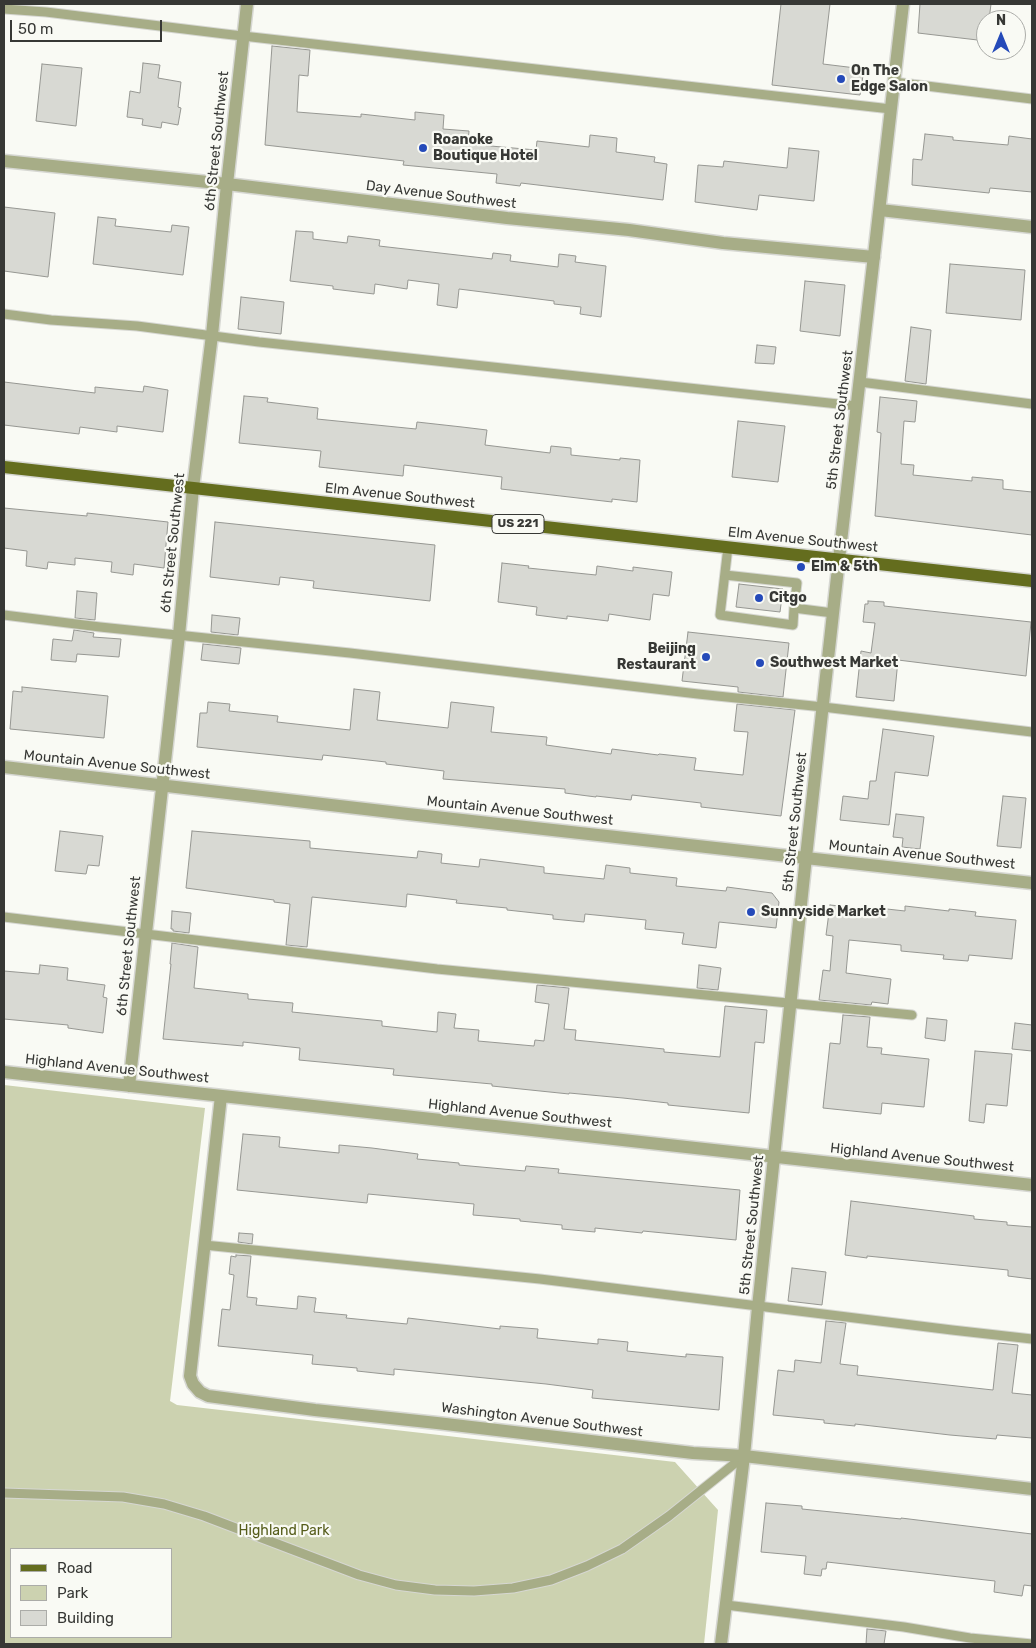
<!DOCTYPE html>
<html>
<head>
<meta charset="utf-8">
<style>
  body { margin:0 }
  #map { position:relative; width:1036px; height:1648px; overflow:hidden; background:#f9faf4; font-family:Rubik,sans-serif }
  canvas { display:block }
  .frame { position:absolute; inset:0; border:5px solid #373835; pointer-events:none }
  .legend { position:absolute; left:10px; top:1548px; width:162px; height:90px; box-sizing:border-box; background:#f9faf4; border:1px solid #abaca8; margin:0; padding:6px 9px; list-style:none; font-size:15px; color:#373835 }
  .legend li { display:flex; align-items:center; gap:10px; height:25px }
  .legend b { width:25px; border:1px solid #abaca8 }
  .north { position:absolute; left:976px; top:10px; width:50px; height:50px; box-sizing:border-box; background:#f9faf4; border:1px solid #abaca8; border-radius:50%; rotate:0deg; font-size:14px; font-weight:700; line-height:20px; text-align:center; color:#373835 }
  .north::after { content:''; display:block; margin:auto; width:18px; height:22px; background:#254ab9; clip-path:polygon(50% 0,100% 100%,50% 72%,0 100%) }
  .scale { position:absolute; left:10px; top:20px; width:152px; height:22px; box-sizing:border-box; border:2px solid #373835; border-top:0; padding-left:6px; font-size:15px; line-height:18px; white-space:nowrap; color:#373835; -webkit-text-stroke:4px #f9faf4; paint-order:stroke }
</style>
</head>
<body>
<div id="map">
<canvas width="1036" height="1648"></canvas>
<div class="frame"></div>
<ul class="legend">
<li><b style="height:6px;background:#646d1e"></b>Road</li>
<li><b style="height:14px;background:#ccd2b0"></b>Park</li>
<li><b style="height:14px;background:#d8d9d3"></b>Building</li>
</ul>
<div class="north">N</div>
<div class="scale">50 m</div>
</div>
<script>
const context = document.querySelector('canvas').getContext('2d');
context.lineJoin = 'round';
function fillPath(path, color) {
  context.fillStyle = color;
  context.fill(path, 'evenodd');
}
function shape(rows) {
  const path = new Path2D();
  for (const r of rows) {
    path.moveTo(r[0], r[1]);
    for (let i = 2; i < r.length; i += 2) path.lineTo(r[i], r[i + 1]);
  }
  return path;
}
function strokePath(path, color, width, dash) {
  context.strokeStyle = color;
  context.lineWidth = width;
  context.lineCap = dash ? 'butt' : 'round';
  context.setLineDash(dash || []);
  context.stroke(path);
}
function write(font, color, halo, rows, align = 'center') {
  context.font = font + ' Rubik,sans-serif';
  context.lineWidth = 4.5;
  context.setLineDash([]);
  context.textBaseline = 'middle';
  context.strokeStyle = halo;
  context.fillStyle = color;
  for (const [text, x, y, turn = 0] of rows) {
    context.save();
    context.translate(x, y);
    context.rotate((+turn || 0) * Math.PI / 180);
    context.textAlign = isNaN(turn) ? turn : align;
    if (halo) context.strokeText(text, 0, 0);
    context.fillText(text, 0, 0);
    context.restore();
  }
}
fillPath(shape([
  [4,1085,205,1108,170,1401,177,1405,675,1462,718,1510,704,1644,4,1644],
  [11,1549,171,1549,171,1637,11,1637]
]), '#ccd2b0');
const building = shape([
  [781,4,830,4,823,64,864,69,860,95,772,85,781,4],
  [920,4,991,4,989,20,986,20,986,41,918,33,920,4],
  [272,46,310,50,308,76,299,75,297,112,361,117,361,114,415,120,415,112,444,115,443,129,469,131,468,144,536,150,537,141,589,147,590,135,617,138,616,152,655,157,654,162,667,164,663,200,521,183,520,186,496,183,497,174,403,165,404,161,265,145,272,46],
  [143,63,160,65,158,78,181,82,178,107,181,108,178,125,162,122,161,128,142,125,143,119,127,117,130,91,140,93,143,63],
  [42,64,82,68,76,126,36,121,42,64],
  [925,134,953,137,953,140,1008,145,1009,136,1032,139,1032,192,990,188,989,193,912,185,913,159,922,160,925,134],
  [789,148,819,151,814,201,759,195,757,210,695,202,698,165,723,167,724,161,787,168,789,148],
  [4,207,55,213,48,277,4,271,4,207],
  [98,217,116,219,115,226,171,232,172,225,189,227,183,275,93,264,98,217],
  [296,231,313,232,313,239,347,243,348,236,380,240,379,246,492,259,493,253,511,255,510,261,558,267,559,254,576,256,575,262,606,266,601,317,580,314,581,307,554,304,554,301,459,289,457,308,437,305,439,284,408,280,407,289,375,284,374,294,333,289,333,286,290,281,296,231],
  [950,264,1025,270,1021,320,946,313,950,264],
  [805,281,845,285,840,336,800,331,805,281],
  [241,297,284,302,281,334,238,329,241,297],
  [911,327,931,330,926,384,905,381,911,327],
  [757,345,776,347,774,364,755,363,757,345],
  [4,382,95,393,95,387,143,392,144,386,168,390,163,432,117,426,117,432,80,427,79,434,4,425,4,382],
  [244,396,268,398,267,402,318,408,317,419,416,429,417,422,462,427,487,430,485,445,550,453,551,446,571,448,571,455,620,460,620,458,640,460,637,502,612,499,612,502,501,489,502,477,404,465,403,476,319,467,321,451,239,443,244,396],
  [880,397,917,401,915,422,904,421,901,464,914,465,913,475,972,481,972,477,1003,480,1003,489,1032,492,1032,535,875,516,881,433,877,432,880,397],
  [738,421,785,426,778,482,732,477,738,421],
  [4,508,87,516,87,513,168,522,164,568,134,564,133,575,111,572,112,562,75,558,75,565,48,562,47,569,26,566,27,551,4,548,4,508],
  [215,522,435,545,430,601,313,588,314,581,280,577,279,585,210,577,215,522],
  [502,563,529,566,528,568,596,575,597,566,633,571,633,567,672,572,669,596,653,594,650,620,609,614,608,621,567,616,567,619,536,615,537,607,498,602,502,563],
  [739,584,783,589,780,612,736,607,739,584],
  [77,591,97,593,95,620,75,618,77,591],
  [868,601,884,602,884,606,1031,622,1026,676,898,660,894,701,856,697,861,651,871,653,875,623,863,622,865,604,868,604,868,601],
  [212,615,240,618,238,635,211,632,212,615],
  [74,630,94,633,93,637,121,639,119,657,77,654,76,662,51,660,53,639,72,641,74,630],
  [688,632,789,643,783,697,738,692,738,687,682,681,688,632],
  [203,644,241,648,239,664,201,660,203,644],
  [22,687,108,696,104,738,10,729,13,691,22,692,22,687],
  [354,689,380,692,377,720,448,728,451,702,494,707,491,732,547,737,546,745,611,754,612,749,658,755,659,754,696,758,694,770,743,775,748,732,734,731,737,704,795,710,781,816,701,807,701,803,632,795,631,800,596,796,596,797,565,793,565,789,443,779,444,771,386,764,386,762,323,755,322,760,197,747,200,713,207,713,208,702,230,704,229,711,278,716,277,722,350,730,354,689],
  [883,729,934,736,928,776,895,772,889,825,840,820,843,796,868,799,870,781,876,781,883,729],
  [1003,796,1026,798,1021,848,997,846,1003,796],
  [896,814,924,817,920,849,902,847,903,838,893,837,896,814],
  [60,831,103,836,99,866,88,865,86,874,55,871,60,831],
  [192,831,310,841,310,848,417,858,418,851,442,854,441,863,479,867,480,859,544,867,544,873,604,879,606,865,630,868,630,873,677,878,676,886,726,891,727,887,772,893,779,902,776,928,719,922,716,948,682,944,684,933,645,929,646,920,585,914,584,922,553,919,553,915,507,910,507,908,456,903,457,900,407,894,406,907,312,897,307,947,286,945,290,904,274,902,274,900,186,888,192,831],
  [830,905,869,909,869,907,905,911,905,906,949,911,949,909,976,912,975,916,1016,920,1012,959,969,955,968,961,943,959,944,955,901,951,901,945,849,940,846,973,891,979,888,1004,872,1002,871,1005,819,1000,823,970,830,971,833,936,826,935,830,905],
  [172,911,191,913,189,933,173,931,173,929,171,929,172,911],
  [172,943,198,947,194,988,248,994,248,999,293,1003,292,1012,382,1021,382,1026,437,1032,438,1012,456,1014,454,1028,479,1030,478,1041,534,1046,535,1040,544,1041,549,1004,535,1002,537,985,569,988,564,1029,576,1030,575,1040,664,1049,664,1052,720,1057,725,1006,767,1010,764,1043,755,1042,749,1113,668,1105,668,1103,623,1098,569,1093,569,1094,492,1086,492,1084,393,1075,394,1069,299,1060,300,1048,243,1042,243,1046,163,1039,171,964,170,964,172,943],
  [40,965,68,968,67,980,105,985,103,997,107,998,103,1033,68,1028,68,1025,4,1019,4,971,39,974,40,965],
  [699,965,721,968,718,990,697,988,699,965],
  [843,1015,870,1017,867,1047,882,1048,881,1054,929,1059,924,1107,882,1103,881,1114,823,1108,830,1043,840,1044,843,1015],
  [927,1018,947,1020,945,1041,925,1038,927,1018],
  [1015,1023,1032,1025,1032,1051,1012,1049,1015,1023],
  [975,1051,1012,1054,1007,1106,986,1104,984,1123,969,1121,975,1051],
  [243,1134,280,1137,279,1147,339,1153,339,1145,372,1148,418,1154,417,1159,459,1163,459,1165,525,1171,526,1166,559,1169,558,1173,740,1190,736,1240,643,1231,642,1233,595,1228,595,1232,562,1229,562,1225,520,1221,520,1219,473,1215,474,1204,368,1194,367,1203,237,1190,243,1134],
  [851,1201,974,1216,974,1219,1007,1222,1007,1225,1032,1227,1032,1279,1008,1276,1008,1270,867,1256,867,1258,845,1255,851,1201],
  [239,1233,253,1234,252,1244,238,1242,239,1233],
  [236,1255,251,1256,247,1297,257,1298,256,1305,297,1309,298,1296,316,1298,314,1312,347,1315,346,1318,407,1324,408,1318,500,1329,500,1326,538,1329,537,1338,598,1344,598,1339,628,1342,627,1351,686,1357,686,1354,723,1357,719,1410,592,1398,593,1390,546,1384,394,1369,394,1375,357,1371,357,1368,312,1364,313,1355,218,1346,222,1309,230,1310,234,1275,229,1274,231,1256,236,1257,236,1255],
  [792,1268,826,1272,822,1305,788,1301,792,1268],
  [826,1321,846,1323,840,1364,858,1366,857,1375,993,1390,998,1343,1018,1345,1012,1393,1032,1395,1032,1438,997,1435,996,1439,950,1435,855,1424,855,1426,824,1423,824,1420,773,1415,778,1370,794,1372,795,1360,821,1363,826,1321],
  [766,1503,802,1506,802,1509,901,1519,901,1518,1032,1534,1032,1586,1024,1585,1022,1596,994,1592,995,1581,986,1580,827,1562,826,1569,822,1569,821,1576,804,1574,806,1556,761,1552,766,1503],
  [867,1629,886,1631,884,1644,866,1644,867,1629]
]);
fillPath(building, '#d8d9d3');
strokePath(building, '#969792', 1);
const service = shape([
  [4,9,46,12,225,34,891,109],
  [894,82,1032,99],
  [4,314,51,320,137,326,259,342,857,406],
  [860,382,1032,404],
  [728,547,720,615,793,625,794,608,833,613],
  [725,575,797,583,794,608],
  [4,615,100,627,350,653,698,694,823,707,1032,732],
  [4,917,437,969,912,1015],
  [204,1245,540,1279,952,1330,1032,1339],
  [4,1493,123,1497,164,1504,204,1516,359,1575,396,1585,435,1590,474,1591,513,1588,551,1580,587,1566,622,1549,669,1516,744,1456],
  [726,1605,904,1627,970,1638,1032,1644]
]);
const minor = shape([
  [4,161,227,184,507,218,629,230,723,243,874,257],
  [880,210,1032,227],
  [4,767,408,814,1032,883],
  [4,1072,1032,1185],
  [129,1086,179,635,193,488,212,335,227,184,247,4],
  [221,1096,190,1376,193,1384,200,1392,208,1396,315,1410,437,1423,693,1453,744,1456,1032,1489],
  [721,1644,744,1456,758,1307,806,857,839,559]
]);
const tertiary = shape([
  [839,559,903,4]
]);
const primary = shape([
  [4,467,1032,581]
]);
strokePath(service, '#d6d7d2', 11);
strokePath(minor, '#d6d7d2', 15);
strokePath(tertiary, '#d6d7d2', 15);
strokePath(primary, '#d6d7d2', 15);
strokePath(service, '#a7ad87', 9);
strokePath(minor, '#a7ad87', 12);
strokePath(tertiary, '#a7ad87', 12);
strokePath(primary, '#646d1e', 12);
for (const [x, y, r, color] of [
  [841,79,5,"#254ab9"],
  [423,148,5,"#254ab9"],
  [801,567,5,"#254ab9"],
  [759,598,5,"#254ab9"],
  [706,657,5,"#254ab9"],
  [760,663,5,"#254ab9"],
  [751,912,5,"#254ab9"]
]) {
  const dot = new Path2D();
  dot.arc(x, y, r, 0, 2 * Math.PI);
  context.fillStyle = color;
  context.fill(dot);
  strokePath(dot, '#f9faf4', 2);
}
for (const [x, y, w] of [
  [518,524,52]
]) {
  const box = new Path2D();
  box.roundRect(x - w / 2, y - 9.5, w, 19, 4);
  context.fillStyle = '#f9faf4';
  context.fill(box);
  strokePath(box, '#373835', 1);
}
write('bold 12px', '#373835', null, [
  ["US 221",518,524]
]);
write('bold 14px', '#373835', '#f9faf4', [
  ["On The",851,71],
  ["Edge Salon",851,87],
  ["Roanoke",433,140],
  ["Boutique Hotel",433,156],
  ["Elm & 5th",811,567],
  ["Citgo",769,598],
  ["Beijing",696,649,"right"],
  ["Restaurant",696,665,"right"],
  ["Southwest Market",770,663],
  ["Sunnyside Market",761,912]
], 'left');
write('14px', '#373835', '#f9faf4', [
  ["6th Street Southwest",217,141,-84],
  ["Day Avenue Southwest",441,195,7],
  ["5th Street Southwest",840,420,-83],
  ["Elm Avenue Southwest",400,496,6],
  ["Elm Avenue Southwest",803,540,6],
  ["6th Street Southwest",173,543,-84],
  ["Mountain Avenue Southwest",117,765,6],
  ["Mountain Avenue Southwest",520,811,6],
  ["5th Street Southwest",795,822,-84],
  ["Mountain Avenue Southwest",922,855,6],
  ["6th Street Southwest",129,946,-84],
  ["Highland Avenue Southwest",117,1069,6],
  ["Highland Avenue Southwest",520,1114,6],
  ["Highland Avenue Southwest",922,1158,6],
  ["5th Street Southwest",752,1225,-84],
  ["Washington Avenue Southwest",542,1420,7]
]);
write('14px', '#565d1b', '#f9faf4', [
  ["Highland Park",284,1531]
]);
</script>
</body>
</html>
